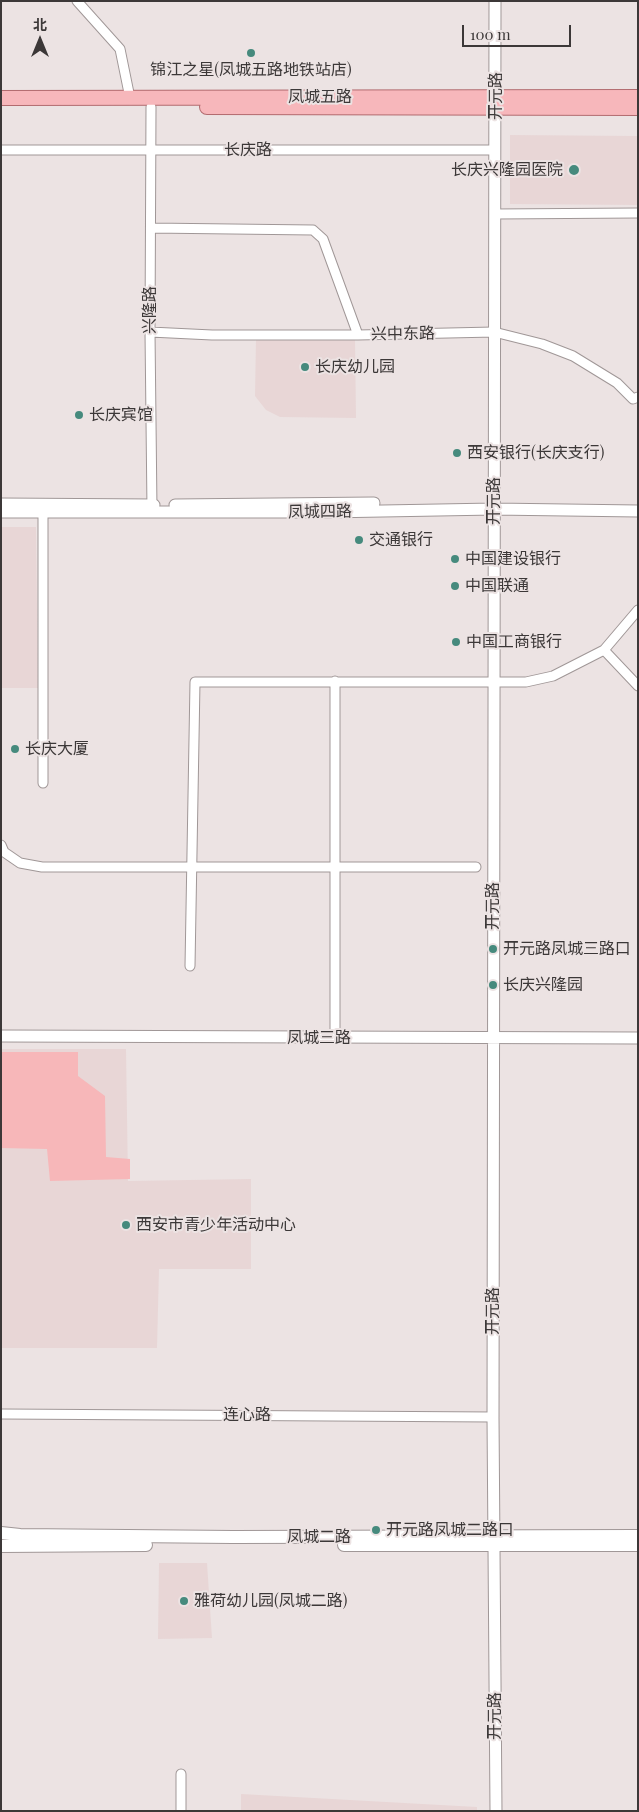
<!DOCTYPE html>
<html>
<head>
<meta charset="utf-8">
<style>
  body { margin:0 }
  #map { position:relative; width:639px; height:1812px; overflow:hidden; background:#ece3e3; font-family:"Playfair Display","Noto Sans SC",serif }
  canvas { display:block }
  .frame { position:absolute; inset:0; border:2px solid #3c3838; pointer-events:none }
  .north { position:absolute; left:15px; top:15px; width:50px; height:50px; -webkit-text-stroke:4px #ece3e3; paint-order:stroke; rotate:0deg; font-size:14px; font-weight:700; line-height:20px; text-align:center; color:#3c3838 }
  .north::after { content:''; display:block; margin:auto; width:18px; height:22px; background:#3c3838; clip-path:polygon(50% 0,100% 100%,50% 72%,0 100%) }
  .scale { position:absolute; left:462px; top:25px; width:109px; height:22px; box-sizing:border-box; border:2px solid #3c3838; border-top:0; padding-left:6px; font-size:15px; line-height:18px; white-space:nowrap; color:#3c3838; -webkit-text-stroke:4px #ece3e3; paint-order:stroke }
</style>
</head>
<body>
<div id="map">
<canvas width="639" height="1812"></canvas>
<div class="frame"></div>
<div class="north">北</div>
<div class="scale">100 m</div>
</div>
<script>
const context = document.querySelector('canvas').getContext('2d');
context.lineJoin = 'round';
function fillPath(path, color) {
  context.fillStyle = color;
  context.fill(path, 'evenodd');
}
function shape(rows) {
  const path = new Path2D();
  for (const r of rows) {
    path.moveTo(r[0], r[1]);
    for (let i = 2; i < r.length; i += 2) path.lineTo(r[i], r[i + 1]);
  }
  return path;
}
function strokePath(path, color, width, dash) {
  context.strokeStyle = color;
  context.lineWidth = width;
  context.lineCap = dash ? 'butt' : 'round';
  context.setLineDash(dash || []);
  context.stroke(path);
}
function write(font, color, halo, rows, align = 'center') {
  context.font = font + ' "Playfair Display","Noto Sans SC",serif';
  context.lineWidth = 4;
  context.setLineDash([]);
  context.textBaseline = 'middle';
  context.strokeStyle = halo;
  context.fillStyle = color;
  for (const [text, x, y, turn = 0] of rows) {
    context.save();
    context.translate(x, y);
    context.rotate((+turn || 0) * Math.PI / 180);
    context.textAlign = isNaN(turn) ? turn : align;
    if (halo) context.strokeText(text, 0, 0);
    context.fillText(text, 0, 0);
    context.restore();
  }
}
fillPath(shape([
  [510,135,638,136,638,205,510,204],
  [256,338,355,338,356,418,280,417,266,410,255,396],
  [1,527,36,527,38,688,1,688],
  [1,1049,126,1049,128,1181,251,1179,251,1269,159,1269,157,1348,1,1348],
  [159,1563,207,1563,212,1638,158,1639],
  [241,1794,477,1807,477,1811,241,1811]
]), '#e8d6d6');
fillPath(shape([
  [1,1052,78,1052,78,1076,105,1096,106,1157,130,1159,130,1179,50,1181,47,1149,1,1148]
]), '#f7b7b9');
const minor = shape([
  [77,1,120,49,130,98],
  [151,107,150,332,152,510],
  [1,150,495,150],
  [495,214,638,213],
  [151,228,313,230,323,239,358,335],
  [150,332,212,335,358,335,494,332,542,344,573,356,617,383,633,399,638,397],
  [43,507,43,783],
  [604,650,638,686],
  [335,681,335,1038],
  [1,845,4,852,20,863,42,867,476,867],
  [190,966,195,682,526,682,553,676,604,650,638,610],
  [1,1414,493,1417],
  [181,1774,181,1811]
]);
const tertiary = shape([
  [495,1,493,1417,496,1811],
  [1,504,154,505],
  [175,505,374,503],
  [1,512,327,512,494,509,638,511],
  [1,1036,638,1038]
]);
const secondary = shape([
  [1,1533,20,1535,233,1537,638,1536],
  [344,1545,638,1545],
  [1,1546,146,1545]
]);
const primary = shape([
  [1,98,638,97],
  [207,107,638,108]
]);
strokePath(minor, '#a09797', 11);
strokePath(tertiary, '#a09797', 13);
strokePath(secondary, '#a09797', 14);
strokePath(primary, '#b26b6f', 16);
strokePath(minor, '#fff', 9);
strokePath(tertiary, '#fff', 11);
strokePath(secondary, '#fff', 12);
strokePath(primary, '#f7b7bb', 14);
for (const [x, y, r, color] of [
  [251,53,5,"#468a7d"],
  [574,170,6,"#468a7d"],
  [305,367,5,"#468a7d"],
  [79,415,5,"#468a7d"],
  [457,453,5,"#468a7d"],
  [359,540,5,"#468a7d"],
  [455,559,5,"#468a7d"],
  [455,586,5,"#468a7d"],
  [456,642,5,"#468a7d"],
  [15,749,5,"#468a7d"],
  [493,949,5,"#468a7d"],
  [493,985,5,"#468a7d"],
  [126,1225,5,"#468a7d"],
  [376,1530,5,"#468a7d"],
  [184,1601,5,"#468a7d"]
]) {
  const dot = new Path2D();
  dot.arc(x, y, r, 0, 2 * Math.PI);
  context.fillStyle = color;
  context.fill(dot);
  strokePath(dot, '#ece3e3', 2);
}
write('16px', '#3c3838', '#ece3e3', [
  ["锦江之星(凤城五路地铁站店)",251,70,"center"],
  ["长庆兴隆园医院",563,170,"right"],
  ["长庆幼儿园",315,367],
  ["长庆宾馆",89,415],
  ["西安银行(长庆支行)",467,453],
  ["交通银行",369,540],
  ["中国建设银行",465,559],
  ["中国联通",465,586],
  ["中国工商银行",466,642],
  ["长庆大厦",25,749],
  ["开元路凤城三路口",503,949],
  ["长庆兴隆园",503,985],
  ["西安市青少年活动中心",136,1225],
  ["开元路凤城二路口",386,1530],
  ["雅荷幼儿园(凤城二路)",194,1601]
], 'left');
write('16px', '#3c3838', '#ece3e3', [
  ["开元路",496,96,-90],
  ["凤城五路",320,97],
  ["长庆路",248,150],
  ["兴隆路",150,310,-90],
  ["兴中东路",403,334,-1],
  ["开元路",494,501,-90],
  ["凤城四路",320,512,-1],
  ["开元路",493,906,-90],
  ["凤城三路",319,1038],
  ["开元路",493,1311,-90],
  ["连心路",247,1415],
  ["凤城二路",319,1537],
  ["开元路",495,1716,-90]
]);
</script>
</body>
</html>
